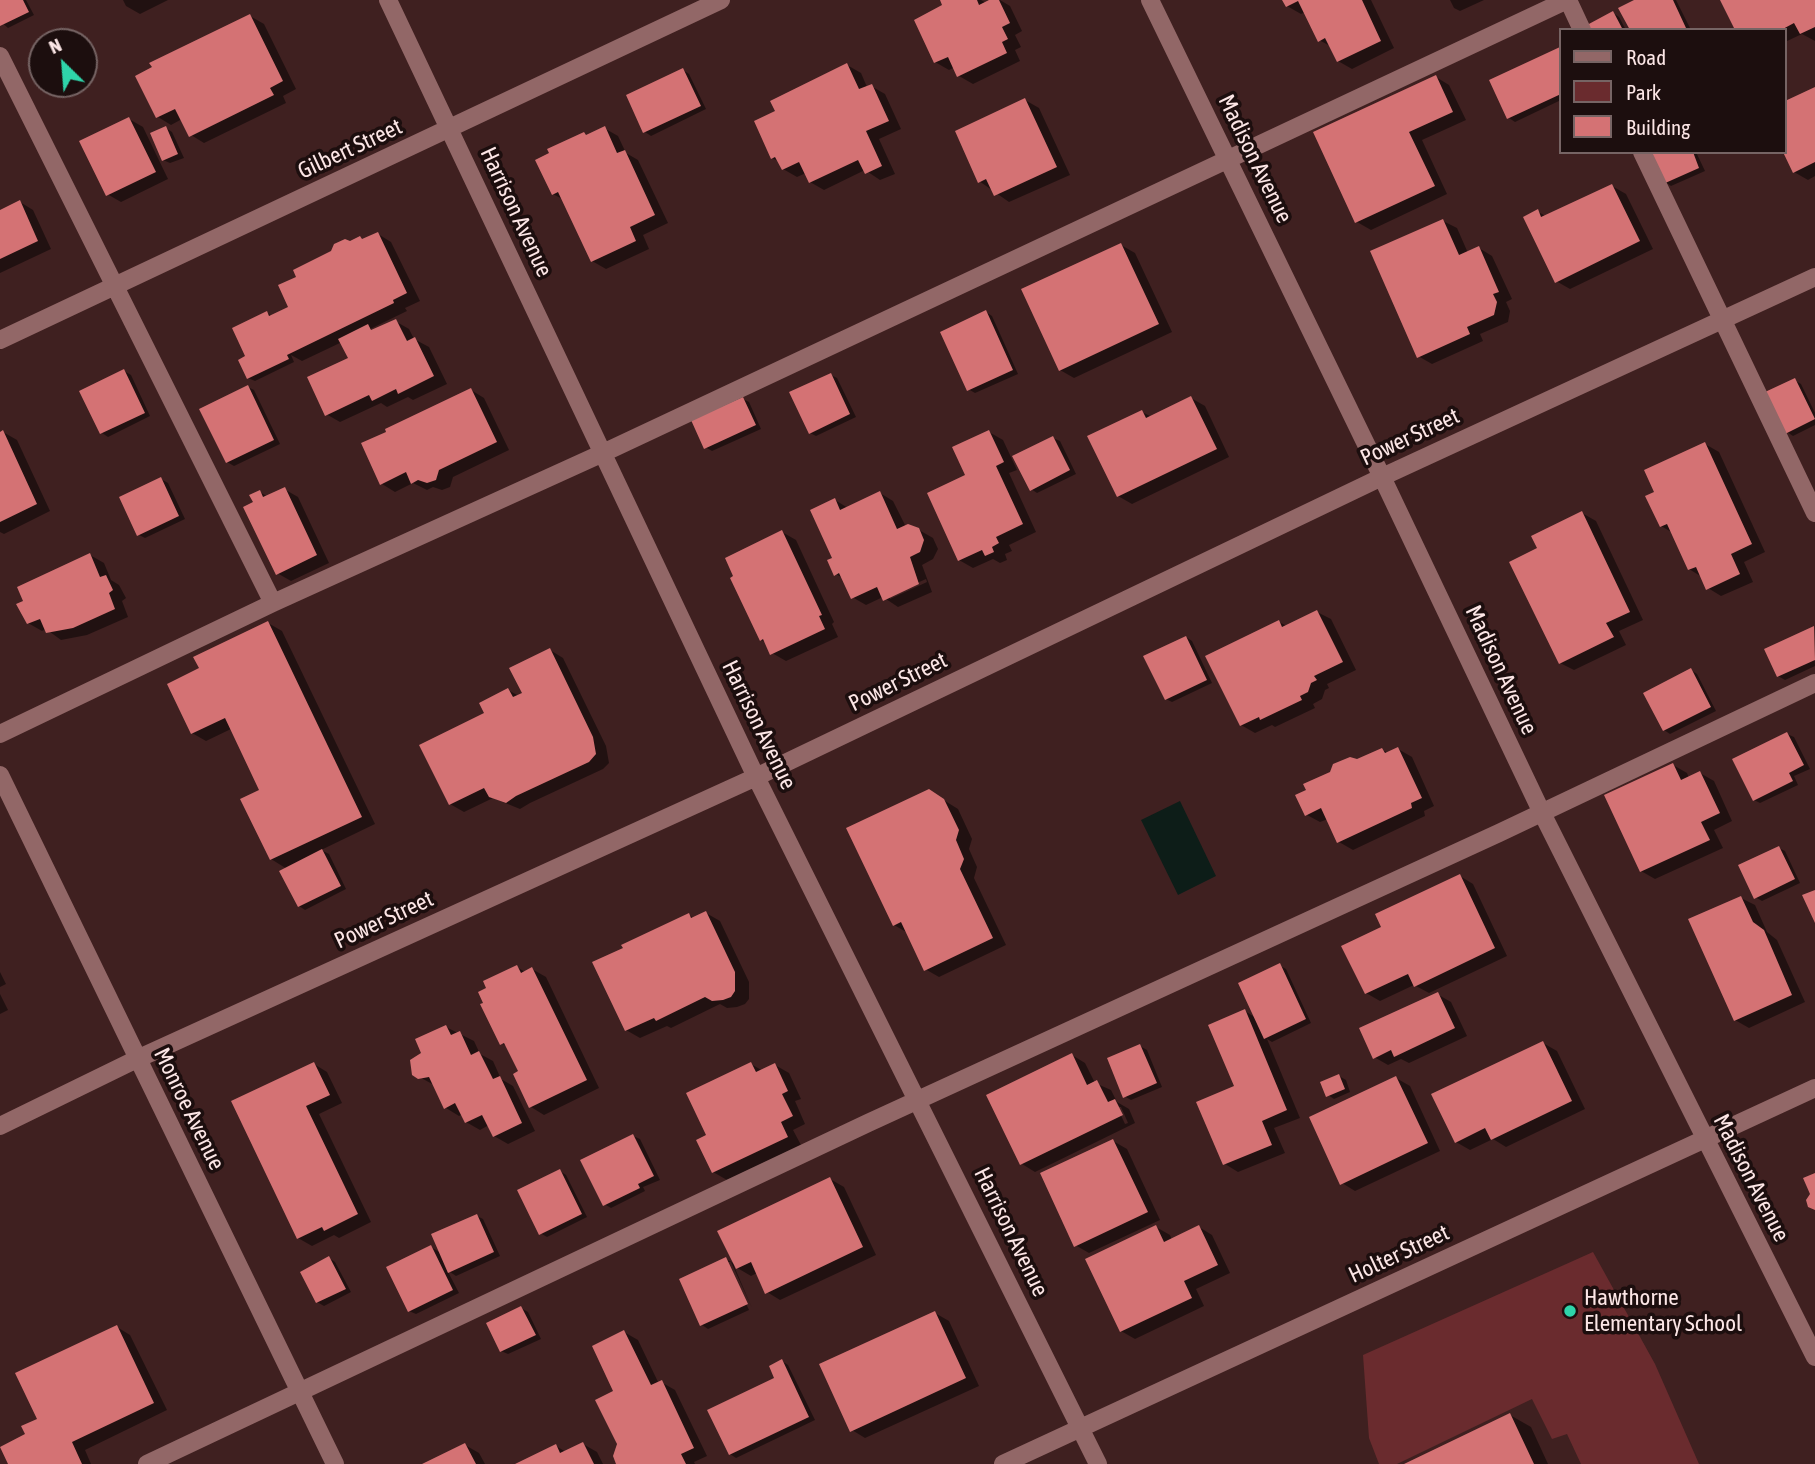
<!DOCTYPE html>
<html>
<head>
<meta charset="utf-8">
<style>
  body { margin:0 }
  #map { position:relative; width:1815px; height:1464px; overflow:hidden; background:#3f2020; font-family:"Asap Condensed",sans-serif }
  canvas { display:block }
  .legend { position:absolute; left:1559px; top:28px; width:228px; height:126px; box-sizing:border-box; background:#1c0e0e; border:2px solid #766464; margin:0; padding:9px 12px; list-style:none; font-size:21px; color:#fce6e6 }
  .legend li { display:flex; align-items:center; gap:14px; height:35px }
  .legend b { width:35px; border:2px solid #766464 }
  .north { position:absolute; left:28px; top:28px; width:70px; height:70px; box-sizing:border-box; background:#1c0e0e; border:2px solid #766464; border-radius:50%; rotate:335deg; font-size:19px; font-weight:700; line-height:28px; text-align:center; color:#fce6e6 }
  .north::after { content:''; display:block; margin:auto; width:24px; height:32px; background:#2fd4aa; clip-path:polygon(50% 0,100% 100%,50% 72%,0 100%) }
</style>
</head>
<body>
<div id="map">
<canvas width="1815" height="1464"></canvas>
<ul class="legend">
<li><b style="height:9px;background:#926767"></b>Road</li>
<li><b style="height:19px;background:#6a2b2e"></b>Park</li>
<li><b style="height:19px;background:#d47274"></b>Building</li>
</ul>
<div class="north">N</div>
</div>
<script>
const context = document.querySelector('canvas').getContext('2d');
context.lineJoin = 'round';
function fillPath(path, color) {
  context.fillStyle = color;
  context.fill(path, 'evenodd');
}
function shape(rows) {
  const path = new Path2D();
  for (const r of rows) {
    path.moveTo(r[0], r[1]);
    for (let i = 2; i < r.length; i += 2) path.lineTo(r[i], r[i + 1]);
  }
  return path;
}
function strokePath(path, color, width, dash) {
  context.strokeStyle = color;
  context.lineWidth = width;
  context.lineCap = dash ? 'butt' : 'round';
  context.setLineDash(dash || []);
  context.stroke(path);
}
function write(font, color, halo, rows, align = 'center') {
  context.font = font + ' "Asap Condensed",sans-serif';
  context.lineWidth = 7;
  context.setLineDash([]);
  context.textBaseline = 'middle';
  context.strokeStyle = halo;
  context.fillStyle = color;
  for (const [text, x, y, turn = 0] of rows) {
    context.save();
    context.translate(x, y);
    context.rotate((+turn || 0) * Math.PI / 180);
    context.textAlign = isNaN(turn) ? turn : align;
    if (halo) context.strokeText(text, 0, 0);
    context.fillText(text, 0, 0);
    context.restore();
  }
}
fillPath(shape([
  [1593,1252,1655,1364,1699,1464,1581,1464,1567,1434,1552,1439,1532,1399,1397,1464,1379,1464,1369,1438,1363,1355]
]), '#6a2b2e');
fillPath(shape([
  [1180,801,1216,876,1178,895,1141,820]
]), '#0d1d18');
fillPath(shape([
  [0,0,26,0,34,15,8,28,0,21],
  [123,0,168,0,140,14,126,6],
  [942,0,981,0,986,3,1000,0,1010,6,1022,31,1015,35,1021,47,1015,50,1020,61,973,84,959,76,955,67,949,70,935,62,944,6],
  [1284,0,1371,0,1394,48,1352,69,1338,61,1332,47,1319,40,1305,12,1301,14,1287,6],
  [1450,0,1484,0,1460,11,1454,8],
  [1638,0,1676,0,1691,30,1632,30],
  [1722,0,1815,0,1815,41,1802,34,1785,42,1785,30,1737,30],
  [1613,13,1619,17,1626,30,1591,30],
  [250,16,264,24,296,89,283,96,286,103,204,143,191,135,182,119,171,125,158,117],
  [1560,49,1561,100,1515,122,1509,118,1491,81],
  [847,65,861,73,867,87,871,86,885,94,901,129,879,139,895,174,880,180,865,170,824,190,810,182,806,173,797,177,783,169,780,162,772,158,777,112],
  [683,70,689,74,706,109,651,136,645,132],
  [1436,77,1449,85,1466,120,1422,140,1447,194,1371,230,1357,222],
  [1815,89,1815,176,1808,180,1794,172,1785,152],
  [1025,100,1039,108,1070,175,1009,202,979,181],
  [129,119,143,127,168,179,121,202,107,194],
  [166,128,172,132,184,158,170,163,163,160],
  [604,128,618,136,626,153,638,160,668,223,643,235,649,249,606,269,592,261,564,200,553,194,584,134,588,136],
  [1651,152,1696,152,1705,171,1671,186,1665,182],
  [1612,186,1626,194,1653,249,1570,289,1556,281,1537,211,1547,217],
  [20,202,33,210,51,249,0,273,0,211],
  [1443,221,1457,228,1468,253,1479,248,1492,256,1512,299,1506,302,1510,311,1508,322,1480,334,1483,341,1432,364,1418,356],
  [378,234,391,242,420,301,405,308,407,311,366,331,368,334,395,321,409,329,414,339,429,347,447,384,413,400,408,397,387,407,381,403,340,422,326,414,350,359,342,342,302,361,291,355,294,362,255,381,248,378,247,357,267,313,272,316,290,308,364,240],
  [1121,245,1135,253,1172,332,1074,378,1060,370],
  [986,312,992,316,1018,374,975,393,968,389],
  [124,371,131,375,150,416,108,437,102,433],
  [831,375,837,378,856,417,816,436,810,433],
  [1794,380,1801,384,1815,413,1815,425,1793,436,1787,432],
  [248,387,254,390,280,444,234,466,227,462],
  [471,390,484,398,509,450,453,477,450,487,442,490,433,487,427,490,413,483,395,492,382,484],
  [1191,398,1205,406,1229,457,1132,504,1118,496,1142,412,1152,417],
  [743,399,749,402,761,429,712,451,705,447],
  [3,432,17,440,50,511,4,534,0,532,0,434],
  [989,432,1003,440,1017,470,1009,473,1036,532,1009,545,1012,551,1005,554,1007,560,1000,563,993,559,973,568,959,560,968,475],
  [1053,438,1060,441,1076,474,1037,493,1031,489],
  [1705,444,1719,452,1765,552,1744,562,1753,582,1721,596,1708,588,1702,577,1689,569,1673,533,1661,526,1657,492],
  [161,479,168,483,185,519,145,538,139,535],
  [284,489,298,497,329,563,291,581,277,573,255,503,260,492,268,497],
  [880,493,893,501,906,527,919,530,933,538,938,549,933,559,922,565,932,592,898,607,883,597,866,605,852,597,844,579,836,574,835,500,848,508],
  [926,579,927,582,890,599,890,595],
  [1582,513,1596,521,1643,620,1619,631,1626,645,1574,670,1560,663,1539,549],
  [782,532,796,540,834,622,832,624,838,637,786,661,772,653,767,643,761,640],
  [90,555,104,563,111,580,119,585,126,598,122,601,128,617,87,635,61,640,46,629,42,631,28,623],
  [1317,612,1331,619,1356,670,1327,684,1329,688,1325,690,1322,699,1313,704,1315,708,1275,727,1272,725,1255,733,1241,725,1279,622,1287,626],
  [268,623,282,631,375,824,321,850,329,854,346,889,305,910,299,906,287,869,271,859,261,791,231,729,206,741,192,733,201,669],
  [1814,627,1815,666,1785,680,1778,676],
  [1186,637,1192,641,1212,683,1172,702,1166,699],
  [550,650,563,658,606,746,609,763,603,769,530,803,520,809,493,798,464,812,450,804,487,713,508,690,519,696,524,694],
  [1691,670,1697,674,1716,711,1670,734,1664,730],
  [1787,734,1794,737,1810,769,1794,776,1798,785,1760,803,1754,800],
  [1398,749,1412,757,1434,806,1424,811,1425,816,1353,850,1339,842,1328,819,1320,822,1307,815,1357,761,1382,750,1389,753],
  [1673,765,1687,773,1689,778,1700,773,1714,781,1732,821,1714,830,1723,848,1655,879,1641,871],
  [929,791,958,809,972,839,969,849,977,867,974,878,1006,945,939,977,925,969,908,933,894,925],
  [1779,848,1785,851,1800,883,1762,901,1755,897],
  [1460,876,1473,884,1507,956,1429,993,1414,985,1380,1001,1366,993,1383,928],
  [1741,898,1755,905,1767,932,1777,940,1805,1002,1749,1028,1735,1020],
  [706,913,720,921,749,982,749,999,745,1004,737,1007,727,1008,720,1004,671,1028,667,1026,640,1038,626,1030,689,915,694,918],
  [1279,965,1286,969,1311,1023,1272,1042,1267,1039,1300,1118,1274,1128,1285,1153,1238,1172,1225,1164,1245,1011,1256,1018],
  [517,967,525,972,532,969,546,977,599,1088,544,1115,531,1107,520,1072,508,1047,501,1043],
  [0,972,6,984,0,987],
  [0,994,8,1010,0,1014],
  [1437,994,1451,1002,1467,1036,1409,1063,1401,1059,1388,1065,1374,1057],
  [446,1027,474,1041,480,1054,493,1061,501,1079,513,1086,535,1131,508,1144,494,1136,489,1125,480,1130,466,1122,463,1114,459,1116,446,1108,434,1085,414,1074,423,1053],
  [1543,1043,1557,1051,1585,1109,1506,1147,1493,1139,1470,1150,1456,1142],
  [1140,1046,1147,1050,1162,1087,1131,1100,1124,1096],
  [1072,1055,1085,1063,1095,1083,1111,1090,1117,1102,1129,1109,1135,1123,1035,1172,1022,1164,988,1096],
  [1117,1107,1121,1107,1128,1123,1125,1124],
  [314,1064,327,1072,342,1103,319,1114,371,1222,339,1238,334,1235,312,1246,298,1238,233,1102],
  [751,1064,763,1071,775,1065,789,1073,801,1099,795,1101,805,1124,793,1130,801,1145,727,1180,713,1172,708,1136],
  [1339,1076,1346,1080,1350,1092,1334,1099,1328,1095],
  [1396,1078,1410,1086,1440,1151,1355,1191,1342,1183],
  [633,1136,640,1139,660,1180,643,1187,645,1191,611,1208,604,1204],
  [1113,1141,1127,1149,1160,1220,1089,1253,1075,1245],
  [560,1171,566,1175,587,1217,547,1237,540,1233],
  [830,1179,844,1187,876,1255,780,1300,767,1292,757,1273,751,1276,734,1266,752,1308,731,1262,727,1262,749,1310,708,1329,702,1325,726,1259,735,1264],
  [477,1216,483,1219,500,1256,456,1276,447,1270,459,1293,416,1314,409,1311,431,1247,441,1253],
  [1156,1227,1170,1235,1172,1240,1199,1227,1212,1235,1230,1273,1196,1289,1204,1306,1135,1339,1121,1331],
  [329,1258,335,1262,351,1292,324,1306,317,1302],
  [521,1308,528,1312,541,1339,508,1354,501,1351],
  [935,1313,949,1321,979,1386,865,1438,852,1430],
  [117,1327,130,1335,167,1410,85,1450,91,1464,10,1464,27,1435],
  [624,1332,638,1340,659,1384,661,1382,675,1390,707,1456,694,1462,695,1464,617,1464,616,1391],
  [782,1361,788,1365,815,1420,736,1458,730,1454,777,1379],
  [1510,1415,1531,1427,1548,1464,1408,1464],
  [583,1444,597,1452,603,1464,519,1464,556,1446,566,1452],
  [465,1445,479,1453,485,1464,426,1464]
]), '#0007');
fillPath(shape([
  [0,0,23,0,29,12,0,26],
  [940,0,977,0,979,5,989,0,999,0,1010,23,1002,27,1008,39,1002,42,1007,53,957,77,948,57,934,63,914,20,942,5],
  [1282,0,1362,0,1381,41,1337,62,1325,38,1318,42,1298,1,1286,7],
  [1634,0,1673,0,1686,28,1630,30,1618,8],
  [1720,0,1815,0,1815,27,1800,34,1794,23,1781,30,1735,30],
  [1613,11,1623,30,1589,30,1587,25],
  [250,14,283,81,270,88,274,95,189,137,175,109,156,118,135,76,152,67,149,63],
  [1560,47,1561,94,1507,119,1489,80],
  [847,63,859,89,872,84,889,121,866,131,882,166,865,174,858,160,809,183,799,162,782,170,775,157,771,159,754,121,775,111,770,101],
  [683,68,701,106,643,133,626,95],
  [1436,75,1453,112,1409,132,1435,186,1355,223,1313,132],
  [1815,87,1815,162,1793,173,1783,152,1785,152,1785,101],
  [1025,98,1057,167,994,196,986,179,978,183,955,131],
  [129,117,156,172,106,196,79,141],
  [166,126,178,154,162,161,150,133],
  [605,126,617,153,625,150,655,215,630,227,636,241,591,262,558,192,552,195,535,160,549,153,547,149,584,132,586,135],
  [1649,152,1693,152,1699,168,1663,184],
  [1612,184,1640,241,1555,283,1523,217,1538,209,1541,217],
  [20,200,38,241,0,259,0,210],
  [1443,219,1459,255,1479,246,1499,292,1493,294,1497,302,1494,315,1467,327,1470,334,1417,358,1370,251],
  [378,232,407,293,393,300,394,303,287,355,289,359,247,379,238,360,245,356,232,328,267,311,269,316,288,307,278,285,296,277,293,270,331,251,334,244,345,239,350,241,360,236,362,239],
  [1121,243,1159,324,1059,371,1021,289],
  [986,310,1013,370,967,391,940,332],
  [396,319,407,341,415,337,434,376,398,394,396,389,372,401,369,395,325,416,307,377,348,358,338,339,368,324,371,330],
  [124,369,145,413,100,434,79,391],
  [831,373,850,414,809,434,789,392],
  [1795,378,1815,419,1785,434,1765,392],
  [248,385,274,440,226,463,199,409],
  [471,388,497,442,439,470,436,480,427,483,418,480,411,484,406,472,380,485,361,443,386,432,385,429],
  [1191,396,1217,449,1117,497,1087,436,1142,410,1146,418],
  [743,397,756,425,704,449,691,420],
  [3,430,37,504,0,522,0,432],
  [989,430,1004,462,996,466,1023,524,996,537,999,543,992,547,994,552,985,556,982,550,958,561,927,493,965,475,952,447],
  [1053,436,1070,470,1030,491,1012,456],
  [1705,442,1752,544,1731,554,1740,574,1706,590,1696,567,1688,570,1667,524,1660,527,1645,496,1654,492,1644,470],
  [161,477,179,516,137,536,119,497],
  [285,487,317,555,276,575,243,507,253,502,249,495,260,490,263,497],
  [880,491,897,529,908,524,919,528,924,540,920,552,910,557,919,584,883,601,877,587,851,599,839,573,834,576,827,560,832,558,810,510,835,498,840,510],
  [1582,511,1630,612,1606,623,1614,637,1559,664,1509,562,1537,548,1531,536],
  [782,530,822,615,819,616,825,629,770,655,763,639,760,641,730,578,733,576,725,558],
  [90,553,100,577,106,575,113,590,109,593,115,609,73,628,46,633,40,619,27,624,16,604,23,601,17,587],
  [1317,610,1343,662,1314,676,1317,680,1311,683,1308,692,1300,696,1302,700,1260,720,1259,717,1240,726,1205,656,1279,620,1282,627],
  [268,621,362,817,270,860,240,799,259,790,225,718,191,734,167,684,199,668,193,657],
  [1814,626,1815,660,1777,677,1764,649],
  [1186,636,1207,680,1165,700,1143,656],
  [550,648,593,737,596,754,589,762,516,796,506,803,489,797,484,788,449,805,419,745,484,713,479,703,508,688,513,697,522,693,509,668],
  [1691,668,1711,707,1663,731,1643,693],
  [1787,732,1804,765,1789,773,1793,781,1753,801,1732,759],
  [1398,747,1422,798,1411,803,1412,808,1337,843,1321,808,1305,816,1295,795,1306,790,1303,784,1330,772,1333,764,1350,757,1357,759,1382,748,1385,753],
  [1673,763,1681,780,1700,771,1720,813,1701,822,1710,840,1640,872,1604,795],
  [929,789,944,799,959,830,956,840,964,859,960,869,993,938,924,971,901,922,893,926,846,828],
  [1779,846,1795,879,1754,899,1738,865],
  [322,849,341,886,298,907,279,871],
  [1460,874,1495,948,1414,987,1408,974,1365,994,1341,946,1381,927,1375,914],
  [1815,890,1815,923,1802,895],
  [1741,896,1753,922,1764,930,1792,995,1734,1021,1688,919],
  [706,911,735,972,735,991,731,997,723,1000,712,1001,705,997,656,1021,654,1018,625,1031,592,962,623,948,621,945,689,913,691,918],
  [1280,963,1306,1019,1264,1039,1238,983],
  [517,965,521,973,532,967,587,1080,529,1108,513,1074,518,1071,504,1043,500,1045,480,1004,483,1003,478,992,486,988,483,981],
  [1438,992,1455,1028,1394,1057,1391,1050,1373,1059,1359,1028],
  [1245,1009,1287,1110,1262,1121,1272,1145,1223,1165,1196,1102,1234,1086,1208,1025],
  [446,1025,451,1035,460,1031,471,1055,479,1051,493,1079,500,1076,522,1123,493,1137,482,1115,465,1123,455,1103,444,1109,429,1077,418,1079,412,1075,410,1060,421,1053,415,1039],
  [1543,1041,1572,1101,1491,1140,1485,1128,1455,1143,1431,1094],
  [1140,1044,1157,1083,1123,1098,1107,1058],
  [1072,1053,1087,1085,1097,1080,1108,1102,1115,1099,1123,1115,1020,1165,986,1095],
  [314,1062,330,1095,306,1106,358,1214,324,1231,322,1227,297,1239,231,1101],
  [751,1062,756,1072,775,1063,788,1091,782,1094,793,1116,781,1122,788,1137,712,1173,696,1140,706,1135,686,1093],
  [1339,1074,1345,1089,1326,1097,1320,1082],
  [1396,1076,1428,1143,1340,1185,1309,1117],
  [633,1134,654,1176,638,1184,640,1188,603,1206,580,1160],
  [1113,1139,1148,1212,1074,1247,1040,1173],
  [560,1169,582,1214,539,1235,517,1190],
  [1815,1173,1815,1210,1808,1207,1806,1200,1810,1194,1803,1178],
  [830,1177,863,1247,765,1294,751,1262,736,1269,717,1231],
  [477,1214,494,1252,448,1273,431,1234],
  [1156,1225,1164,1242,1199,1225,1218,1265,1184,1281,1192,1298,1120,1332,1085,1259],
  [431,1245,453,1290,408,1312,386,1267],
  [329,1256,346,1289,316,1303,300,1272],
  [726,1257,748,1304,700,1326,679,1279],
  [521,1306,536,1335,500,1352,486,1323],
  [935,1311,966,1378,850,1432,819,1364],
  [117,1325,154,1403,72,1442,82,1464,8,1464,0,1447,25,1434,21,1426,37,1419,15,1373],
  [624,1330,651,1385,662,1380,694,1448,681,1454,686,1464,616,1464,613,1456,617,1444,595,1400,613,1391,592,1346],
  [782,1359,809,1417,729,1455,707,1410,774,1378,769,1366],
  [1510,1413,1534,1464,1404,1464],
  [583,1442,594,1464,515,1464,556,1444,560,1453],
  [465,1443,476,1464,422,1464]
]), '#d47274');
strokePath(shape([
  [388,0,756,777,1098,1464],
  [1150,0,1382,477,1542,813,1815,1357],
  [1568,0,1582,30],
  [0,56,273,603],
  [1642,152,1815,513],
  [0,340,721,0],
  [0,734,273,603,603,453,1567,0],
  [0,775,335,1464],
  [0,1126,137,1059,756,777,1382,477,1815,277],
  [147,1464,868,1123,1499,833,1815,683],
  [1003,1464,1815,1088]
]), '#926767', 18);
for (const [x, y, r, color] of [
  [1570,1311,7,"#2fd4aa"]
]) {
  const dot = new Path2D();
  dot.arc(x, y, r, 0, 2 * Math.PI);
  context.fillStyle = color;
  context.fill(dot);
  strokePath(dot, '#1c0e0e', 2.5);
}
write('23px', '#fce6e6', '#1c0e0e', [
  ["Gilbert Street",350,149,-25],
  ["Madison Avenue",1255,159,64],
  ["Harrison Avenue",516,212,65],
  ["Power Street",1410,437,-25],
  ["Madison Avenue",1501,670,65],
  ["Power Street",898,682,-26],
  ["Harrison Avenue",759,725,64],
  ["Power Street",384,920,-25],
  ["Monroe Avenue",189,1109,64],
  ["Madison Avenue",1751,1178,63],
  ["Harrison Avenue",1011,1232,64],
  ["Holter Street",1399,1254,-25]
]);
write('23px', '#fce6e6', '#1c0e0e', [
  ["Hawthorne",1584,1298],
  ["Elementary School",1584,1324]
], 'left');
</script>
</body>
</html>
